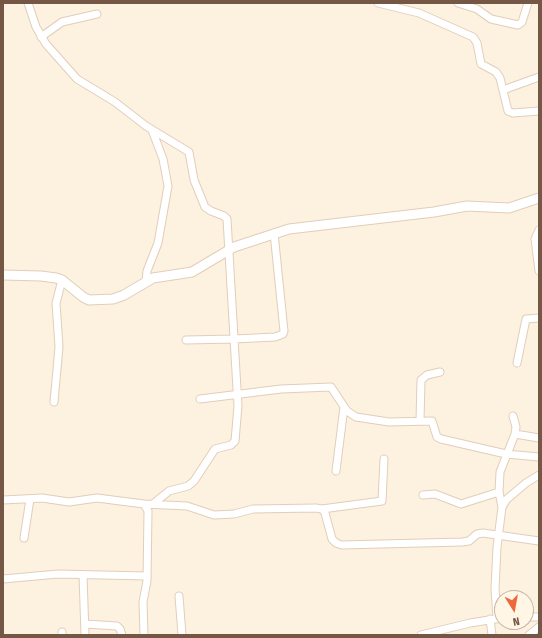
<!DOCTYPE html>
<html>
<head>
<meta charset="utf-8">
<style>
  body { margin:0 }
  #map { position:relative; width:542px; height:638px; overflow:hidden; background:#fdf2df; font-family:"Fira Sans Condensed",sans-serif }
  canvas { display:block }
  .frame { position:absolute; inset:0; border:4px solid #755746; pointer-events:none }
  .north { position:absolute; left:494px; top:590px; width:40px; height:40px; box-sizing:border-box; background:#fff6e6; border:1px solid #c8b6a6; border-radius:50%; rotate:169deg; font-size:11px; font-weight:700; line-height:16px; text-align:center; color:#755746 }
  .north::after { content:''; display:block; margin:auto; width:14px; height:18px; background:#ee683d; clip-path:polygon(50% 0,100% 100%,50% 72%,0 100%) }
</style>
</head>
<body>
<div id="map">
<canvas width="542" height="638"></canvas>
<div class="frame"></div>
<div class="north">N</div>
</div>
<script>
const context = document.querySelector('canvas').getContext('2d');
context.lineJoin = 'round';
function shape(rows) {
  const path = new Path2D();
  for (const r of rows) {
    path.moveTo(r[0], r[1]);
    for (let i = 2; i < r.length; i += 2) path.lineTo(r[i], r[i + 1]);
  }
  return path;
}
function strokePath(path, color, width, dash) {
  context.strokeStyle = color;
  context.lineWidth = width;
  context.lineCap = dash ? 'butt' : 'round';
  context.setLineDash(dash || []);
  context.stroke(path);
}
const minor = shape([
  [28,3,36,27,46,44,77,79,115,102,146,126,189,152,194,180,205,207,211,211,224,216,227,219,238,406,235,441,231,445,215,449,194,481,188,486,169,491,153,504],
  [378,3,419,13,473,37,477,43,481,64,496,72,500,78,508,111,513,113,539,111],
  [458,3,477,9,491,19,518,25,522,22,528,3],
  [41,37,62,22,97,14],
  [503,90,539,77],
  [539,271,535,239,539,230],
  [146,281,147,271,158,243,168,186,163,159,152,130],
  [186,340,234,339,275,337,283,334,284,331,274,233],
  [517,363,526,319,539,318],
  [200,399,281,389,331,387,347,411,356,417,389,422,432,421,437,437,441,439,506,454,539,457],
  [54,402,59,347,56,303,62,280],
  [420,421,421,380,427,375,440,372],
  [515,434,539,438],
  [336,471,344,407],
  [423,495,435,494,461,504,499,492],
  [3,500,42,498,69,502,97,498,144,504,148,511,147,581,143,602,144,635],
  [144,504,187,506,214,515,234,514,253,509,316,508,322,509,325,513,332,539,336,543,342,545,462,542,469,541,477,534,483,533,539,541],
  [502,507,499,492,500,472,515,434,516,427,513,416],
  [322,509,382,501,384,459],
  [24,538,30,499],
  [83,575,85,635],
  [3,579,58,574,147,576],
  [179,596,182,635],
  [526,617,539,617],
  [497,618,495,589,497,547,502,507,507,499,526,483,539,475],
  [490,619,492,635],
  [85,624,117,626,120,629,122,635],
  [62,632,62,635],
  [421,635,470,623,502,618],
  [529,635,539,627]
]);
const tertiary = shape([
  [3,275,41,276,56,278,62,280,83,297,89,300,113,299,124,295,153,278,192,272,234,247,289,229,434,212,467,206,509,208,539,198]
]);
strokePath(minor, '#e1cebb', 9);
strokePath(tertiary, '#e1cebb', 11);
strokePath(minor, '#fff', 7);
strokePath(tertiary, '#fff', 9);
</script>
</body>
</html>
